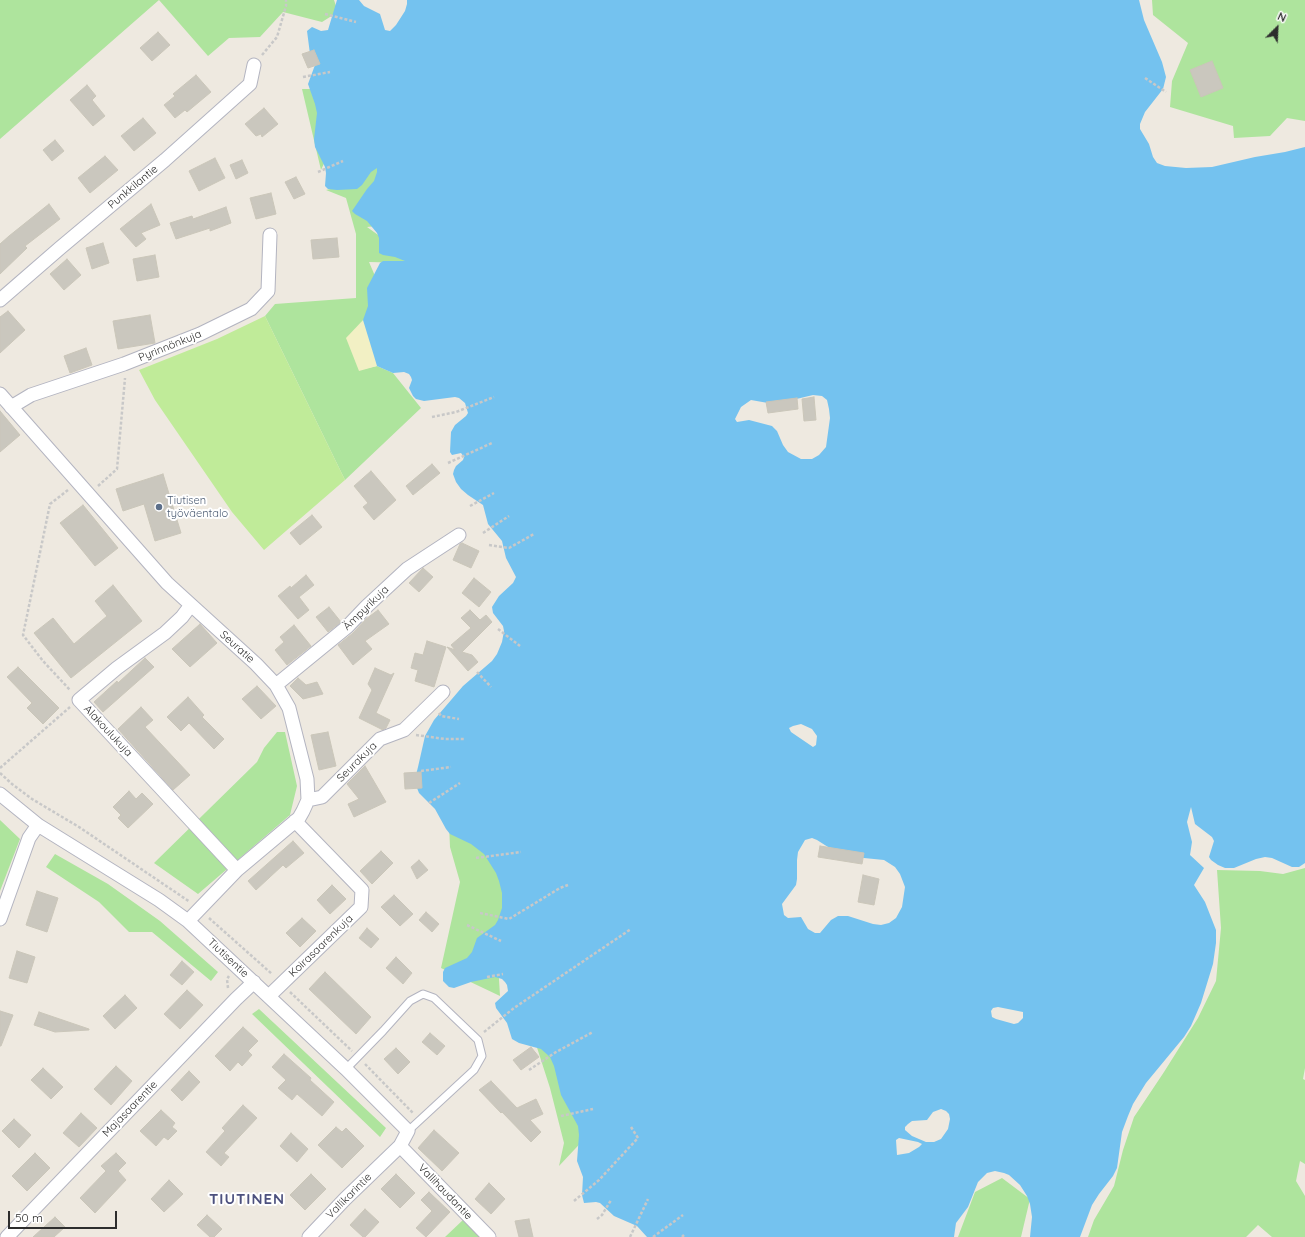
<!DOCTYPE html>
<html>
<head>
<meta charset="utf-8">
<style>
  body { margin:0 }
  #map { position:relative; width:1305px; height:1237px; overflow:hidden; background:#eee9e0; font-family:Quicksand,sans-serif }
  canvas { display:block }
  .north { position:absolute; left:1257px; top:8px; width:40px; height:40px; -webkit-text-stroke:3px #fff; paint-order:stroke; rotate:24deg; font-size:11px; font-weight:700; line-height:16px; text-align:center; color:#2d2d2d }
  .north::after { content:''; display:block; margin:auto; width:14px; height:18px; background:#2d2d2d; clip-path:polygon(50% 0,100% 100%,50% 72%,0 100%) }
  .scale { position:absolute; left:8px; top:1211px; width:109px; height:18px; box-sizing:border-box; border:2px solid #2d2d2d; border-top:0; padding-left:5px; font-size:12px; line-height:14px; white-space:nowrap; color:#2d2d2d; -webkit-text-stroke:3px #fff; paint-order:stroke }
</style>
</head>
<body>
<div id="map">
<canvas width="1305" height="1237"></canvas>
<div class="north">N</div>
<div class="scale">50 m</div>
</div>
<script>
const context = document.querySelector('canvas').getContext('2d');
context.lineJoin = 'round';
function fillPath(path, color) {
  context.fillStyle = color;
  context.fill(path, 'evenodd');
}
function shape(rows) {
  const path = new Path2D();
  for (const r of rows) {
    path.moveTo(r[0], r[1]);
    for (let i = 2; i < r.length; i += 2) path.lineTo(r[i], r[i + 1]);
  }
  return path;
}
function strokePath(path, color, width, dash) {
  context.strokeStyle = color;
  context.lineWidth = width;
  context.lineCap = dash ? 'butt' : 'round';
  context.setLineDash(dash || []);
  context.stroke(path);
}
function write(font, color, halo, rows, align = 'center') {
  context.font = font + ' Quicksand,sans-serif';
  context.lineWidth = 4;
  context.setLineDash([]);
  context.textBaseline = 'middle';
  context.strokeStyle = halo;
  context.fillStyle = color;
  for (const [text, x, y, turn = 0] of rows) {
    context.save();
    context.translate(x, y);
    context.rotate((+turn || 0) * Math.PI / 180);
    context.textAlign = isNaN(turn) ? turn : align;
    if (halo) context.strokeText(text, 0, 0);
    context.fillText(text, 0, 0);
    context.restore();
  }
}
fillPath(shape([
  [0,0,334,0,338,12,322,22,283,12,260,37,229,38,208,56,159,0,0,139],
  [1152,0,1305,0,1305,121,1287,118,1270,136,1234,138,1233,126,1170,107,1172,81,1188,43,1153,15],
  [302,89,322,89,332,146,321,170],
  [394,141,407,223,367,227,388,242,410,263,369,262,391,313,364,319,359,370,377,366,393,373,421,408,345,480,265,316,275,304,356,298,356,234,346,198,326,190,362,182],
  [277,732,285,732,297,786,290,815,198,894,154,863,257,762,264,748],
  [0,820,20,839,0,891],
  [449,824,499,849,515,925,497,946,500,996,441,968,460,882,450,847],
  [55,854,108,884,160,921,218,972,211,981,152,932,129,932,99,902,46,867],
  [1305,868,1305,1068,1303,1079,1305,1080,1305,1164,1300,1161,1296,1181,1305,1196,1305,1237,1272,1237,1258,1225,1246,1237,1088,1237,1094,1220,1114,1186,1123,1150,1134,1117,1164,1072,1198,1018,1216,981,1221,928,1217,870,1260,871,1283,874],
  [259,1009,386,1128,380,1137,252,1014],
  [532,1032,556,1039,590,1133,559,1166,564,1143,550,1088],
  [1002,1178,1030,1199,1021,1237,958,1237,975,1192],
  [464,1219,480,1237,445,1237]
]), '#aee49d');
fillPath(shape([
  [364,319,377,366,359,371,346,338]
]), '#f2f0c4');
fillPath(shape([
  [265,316,345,480,264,550,232,512,155,400,139,370,217,339]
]), '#c0eb99');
fillPath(shape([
  [337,0,359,0,364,6,380,14,385,30,390,31,396,25,405,11,407,4,407,0,1139,0,1144,20,1162,62,1166,77,1163,89,1145,112,1140,124,1140,129,1149,144,1153,157,1157,163,1165,166,1186,168,1212,167,1255,157,1285,152,1305,147,1305,863,1299,867,1292,867,1272,858,1265,857,1256,859,1234,868,1225,868,1218,865,1211,860,1209,857,1214,841,1212,837,1195,824,1191,807,1187,822,1192,842,1190,855,1204,868,1194,885,1205,902,1216,930,1216,943,1213,964,1201,1003,1191,1026,1184,1037,1146,1083,1133,1104,1128,1116,1122,1132,1117,1168,1113,1176,1099,1194,1092,1205,1080,1237,1030,1237,1032,1217,1030,1204,1027,1196,1020,1185,1009,1175,1004,1173,995,1171,987,1173,978,1182,968,1207,956,1223,954,1237,647,1237,637,1226,614,1216,600,1203,596,1202,584,1203,582,1195,583,1177,577,1161,579,1135,578,1126,561,1095,554,1066,550,1057,541,1049,519,1043,512,1039,507,1023,496,1008,495,1003,508,991,507,985,505,982,502,979,495,977,471,982,454,988,449,987,443,981,443,972,445,968,467,958,472,952,477,938,495,925,498,920,502,908,502,893,499,881,496,873,484,854,471,844,450,834,446,829,435,809,419,793,417,788,416,775,418,767,425,736,434,720,463,686,492,661,497,654,502,642,504,631,503,626,493,613,492,607,499,596,513,583,516,577,506,558,502,541,488,524,483,505,468,495,461,489,456,482,453,474,454,470,456,466,463,460,464,457,461,453,452,455,450,452,451,432,455,425,466,416,468,413,465,403,459,398,455,397,424,401,416,399,413,396,409,388,412,380,411,377,409,374,404,372,393,373,377,366,374,356,363,320,368,306,367,288,380,263,383,261,405,261,395,257,383,255,379,253,379,238,377,233,367,221,355,214,352,211,367,189,374,181,377,172,377,168,371,172,362,185,357,189,337,190,328,189,325,186,326,173,325,167,315,147,314,139,317,113,315,104,308,84,315,65,310,54,307,31,312,27,321,31,328,30],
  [813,395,822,396,827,400,829,409,830,418,826,447,819,455,812,459,801,459,788,452,783,445,777,431,772,426,749,420,737,422,735,419,741,407,751,400,768,403,788,401],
  [801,724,812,729,817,736,816,745,813,747,791,732,789,728,793,726],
  [812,838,817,840,828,847,854,857,884,860,895,867,900,874,905,887,902,907,896,918,889,923,881,925,873,924,848,916,838,916,831,920,820,933,815,933,808,929,801,917,788,918,784,915,782,904,796,885,797,879,797,860,798,852,805,840],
  [998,1007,1023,1012,1023,1018,1018,1023,1014,1024,996,1019,992,1017,991,1011,993,1008],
  [941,1109,946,1111,949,1114,950,1119,948,1129,941,1139,934,1142,926,1142,912,1136,905,1130,905,1127,908,1124,912,1121,927,1120,933,1112],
  [899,1138,918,1142,922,1144,919,1147,909,1153,897,1155,896,1140]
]), '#74c2ef');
const building = shape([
  [158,32,170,45,152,61,140,48,158,32],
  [314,50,320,64,308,68,302,54,314,50],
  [1212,61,1223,88,1201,97,1190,70,1212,61],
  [196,75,211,92,187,112,185,110,175,118,164,105,175,96,173,94,196,75],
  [87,85,96,96,92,100,105,116,93,126,70,100,87,85],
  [264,108,278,124,262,137,261,134,256,136,245,124,264,108],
  [143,118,156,133,134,151,121,136,143,118],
  [55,140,64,151,52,161,43,150,55,140],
  [105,156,118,170,90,193,78,178,105,156],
  [215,158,225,178,199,191,189,171,215,158],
  [242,160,248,173,236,179,230,165,242,160],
  [296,177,305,194,294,199,285,182,296,177],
  [271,193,276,214,256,219,250,198,271,193],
  [49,204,60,219,25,246,27,248,0,274,0,244,9,236,49,204],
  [151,204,160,225,141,233,146,239,136,247,120,229,151,204],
  [226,207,231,223,210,231,210,228,176,239,170,223,192,216,193,219,226,207],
  [337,238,339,257,313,259,311,240,337,238],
  [103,243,109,263,92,269,86,248,103,243],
  [155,255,159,277,137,281,133,259,155,255],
  [67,259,81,275,64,290,50,274,67,259],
  [8,311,25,330,0,353,0,317,8,311],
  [150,315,155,343,118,349,113,321,150,315],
  [86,348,92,365,70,373,64,356,86,348],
  [814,397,816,420,804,421,802,399,814,397],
  [797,398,798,409,768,413,766,402,797,398],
  [0,411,20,435,0,452,0,411],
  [432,464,440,473,413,495,406,486,432,464],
  [371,471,396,500,374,520,363,507,368,503,354,486,371,471],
  [163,474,181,533,155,541,144,504,123,511,116,489,163,474],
  [83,505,118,548,95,566,60,523,83,505],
  [312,515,322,527,300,545,290,533,312,515],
  [462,543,479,551,471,568,453,560,460,544,462,543],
  [423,568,433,577,419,592,409,583,423,568],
  [306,575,314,585,299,597,309,610,298,619,278,596,290,586,291,588,306,575],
  [474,578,491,592,479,607,462,593,474,578],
  [113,585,142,621,71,678,34,633,53,618,74,644,107,616,95,601,113,585],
  [329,607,341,622,328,632,316,617,329,607],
  [378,610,389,624,365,641,372,649,353,665,338,645,353,633,366,619,378,610],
  [470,610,480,620,486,615,492,622,462,652,472,655,478,662,468,671,447,647,455,650,451,645,471,628,461,618,470,610],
  [200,624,217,643,190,667,172,649,200,624],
  [294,625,311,646,287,665,275,650,284,642,280,637,294,625],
  [427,641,446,647,434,687,415,681,418,670,411,668,415,653,423,655,427,641],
  [145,658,154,667,103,712,94,702,117,681,118,683,145,658],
  [18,667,59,708,43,724,27,708,32,703,7,677,18,667],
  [375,668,391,675,394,673,376,713,390,720,386,728,383,730,359,718,372,690,368,684,375,668],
  [298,678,306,685,317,682,323,694,303,699,290,686,298,678],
  [257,686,276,706,261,719,242,699,257,686],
  [188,697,204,715,202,717,224,739,214,749,189,723,181,731,167,717,188,697],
  [141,707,153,720,145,727,190,775,173,790,118,729,141,707],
  [328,732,336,766,319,770,311,735,328,732],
  [365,766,386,802,354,817,348,804,359,799,347,784,365,766],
  [421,772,422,788,405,789,404,773,421,772],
  [129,791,136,799,142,793,153,804,128,828,118,818,121,815,113,807,129,791],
  [293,841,304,853,286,868,283,865,256,890,248,881,293,841],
  [820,846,864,853,862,864,818,857,820,846],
  [381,851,393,863,372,884,360,871,381,851],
  [419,860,428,870,417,879,411,867,419,860],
  [863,875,879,879,874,905,858,902,863,875],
  [332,885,346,899,330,914,317,900,332,885],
  [37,891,58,898,47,932,26,925,37,891],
  [394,895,413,914,400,926,381,907,394,895],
  [426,912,439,924,432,932,419,920,426,912],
  [302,918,316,931,300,947,286,933,302,918],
  [367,928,379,939,371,948,359,938,367,928],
  [17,951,35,957,27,983,9,978,17,951],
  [396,957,412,973,403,984,386,968,396,957],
  [182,961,194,972,182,985,170,975,182,961],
  [325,972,371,1017,356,1034,309,989,325,972],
  [187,990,203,1005,180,1029,164,1014,187,990],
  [125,995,137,1008,115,1029,103,1016,125,995],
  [0,1011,13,1015,1,1046,0,1046,0,1011],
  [39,1012,89,1029,89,1030,55,1032,34,1025,39,1012],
  [243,1027,258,1041,248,1051,252,1055,242,1066,238,1062,230,1071,215,1056,243,1027],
  [430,1033,445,1046,437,1055,422,1042,430,1033],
  [531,1047,539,1057,521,1070,513,1060,531,1047],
  [396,1048,410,1062,398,1074,384,1059,396,1048],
  [284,1054,311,1078,310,1080,334,1102,322,1116,297,1094,292,1100,278,1088,286,1080,272,1067,284,1054],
  [116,1066,132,1081,111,1105,94,1089,116,1066],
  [43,1068,63,1087,51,1099,31,1080,43,1068],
  [189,1071,200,1082,182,1101,171,1090,189,1071],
  [491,1081,517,1108,536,1099,543,1114,530,1120,541,1132,531,1142,502,1112,501,1113,479,1090,491,1081],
  [243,1105,257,1118,224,1153,229,1157,221,1166,206,1152,225,1131,222,1128,243,1105],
  [161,1110,175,1123,172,1127,177,1131,168,1140,164,1137,156,1146,140,1131,161,1110],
  [81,1113,97,1128,79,1147,63,1133,81,1113],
  [14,1119,31,1135,19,1148,2,1131,14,1119],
  [336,1127,342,1132,346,1128,364,1146,342,1168,318,1145,336,1127],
  [434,1130,459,1153,442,1171,418,1148,434,1130],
  [291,1133,308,1149,297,1162,280,1146,291,1133],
  [35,1153,50,1168,27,1191,12,1176,35,1153],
  [116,1153,126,1163,118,1171,126,1180,95,1213,80,1198,106,1171,101,1166,116,1153],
  [311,1174,326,1189,305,1210,290,1195,311,1174],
  [396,1174,415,1193,400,1208,381,1189,396,1174],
  [169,1180,183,1194,164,1212,151,1199,169,1180],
  [489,1183,505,1199,491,1214,475,1199,489,1183],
  [429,1192,450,1212,426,1237,416,1228,432,1211,421,1200,429,1192],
  [365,1209,379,1222,365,1237,363,1237,350,1225,365,1209],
  [207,1215,222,1229,214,1237,210,1237,197,1225,207,1215],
  [55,1217,65,1227,54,1237,33,1237,55,1217],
  [529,1219,533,1237,519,1237,515,1221,529,1219]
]);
fillPath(building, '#cac7be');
strokePath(building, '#cac6b9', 1);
const service = shape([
  [346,1069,383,1031,410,1001,423,994,434,998,478,1040,482,1056,474,1070,408,1131]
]);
const minor = shape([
  [0,300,60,248,165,160,250,84,254,65],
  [0,394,167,583,256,664,276,685,289,708,307,779,308,800,303,811,299,818,237,870,188,921],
  [11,407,31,395,124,364,200,334,251,309,268,291,270,235],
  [191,605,182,617,165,633,117,668,79,700,237,870],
  [276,685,347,627,367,606,407,569,459,535],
  [0,794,38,825,159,900,188,921,346,1069,408,1131,400,1146,345,1199,309,1237],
  [308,800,322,797,380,739,404,730,443,692],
  [0,919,29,838,38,825],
  [269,996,361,907,362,890,295,821],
  [400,1146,489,1237],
  [7,1237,236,999,254,982]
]);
strokePath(service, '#b3b4c0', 9);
strokePath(minor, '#b3b4c0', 15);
strokePath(shape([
  [325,14,356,22],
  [262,55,277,37,286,6,286,0],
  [303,77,330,72],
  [1145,78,1166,92],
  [318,172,343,161],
  [432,417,456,412,494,397],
  [448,463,492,443],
  [98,486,117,469,125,378],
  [68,490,50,504,23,635,43,661,70,690],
  [470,506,494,493],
  [483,533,509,516],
  [489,545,509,548,534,534],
  [498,629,520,646],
  [477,672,491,687],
  [439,713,441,716,459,719],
  [416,735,445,739,464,739],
  [0,768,70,707],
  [421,771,451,767],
  [0,773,12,784,32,799,79,827,190,902],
  [429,803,460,783],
  [476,858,521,852],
  [480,913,509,919,560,888,568,885],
  [209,918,272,974],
  [467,925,501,941],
  [487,977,503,974],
  [228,988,227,979,229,976],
  [290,992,352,1051],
  [484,1032,514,1008,631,929],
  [365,1064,413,1113],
  [529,1070,556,1052,593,1032],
  [561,1116,593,1109],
  [574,1201,599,1180,638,1138,631,1127],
  [597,1219,602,1215,611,1200],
  [630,1237,648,1199],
  [653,1237,683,1215],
  [682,1237,684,1235]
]), '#c8c8c8', 2.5, [3, 2]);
strokePath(service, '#fff', 7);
strokePath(minor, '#fff', 13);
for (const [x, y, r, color] of [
  [159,507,4,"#5c6f8a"]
]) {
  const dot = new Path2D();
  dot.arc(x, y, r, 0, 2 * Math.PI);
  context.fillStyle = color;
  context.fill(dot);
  strokePath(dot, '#fff', 1.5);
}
write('11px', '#2d2d2d', '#fff', [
  ["Punkkilantie",133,187,-40],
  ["Pyrinnönkuja",170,346,-22],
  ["Ämpyrikuja",366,608,-44],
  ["Seuratie",237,647,42],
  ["Alakoulukuja",108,731,47],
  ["Seurakuja",357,762,-45],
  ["Koirasaarenkuja",321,946,-44],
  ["Tiutisentie",228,958,43],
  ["Majasaarentie",130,1109,-46],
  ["Vallihaudantie",445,1192,46],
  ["Vallikarintie",349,1196,-45]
]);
write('11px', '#4e5e75', '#fff', [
  ["Tiutisen",167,501],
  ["työväentalo",167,514]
], 'left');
context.letterSpacing = '1px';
write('bold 15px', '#4d517e', '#fff', [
  ["TIUTINEN",247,1199]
]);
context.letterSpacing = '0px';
</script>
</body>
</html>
